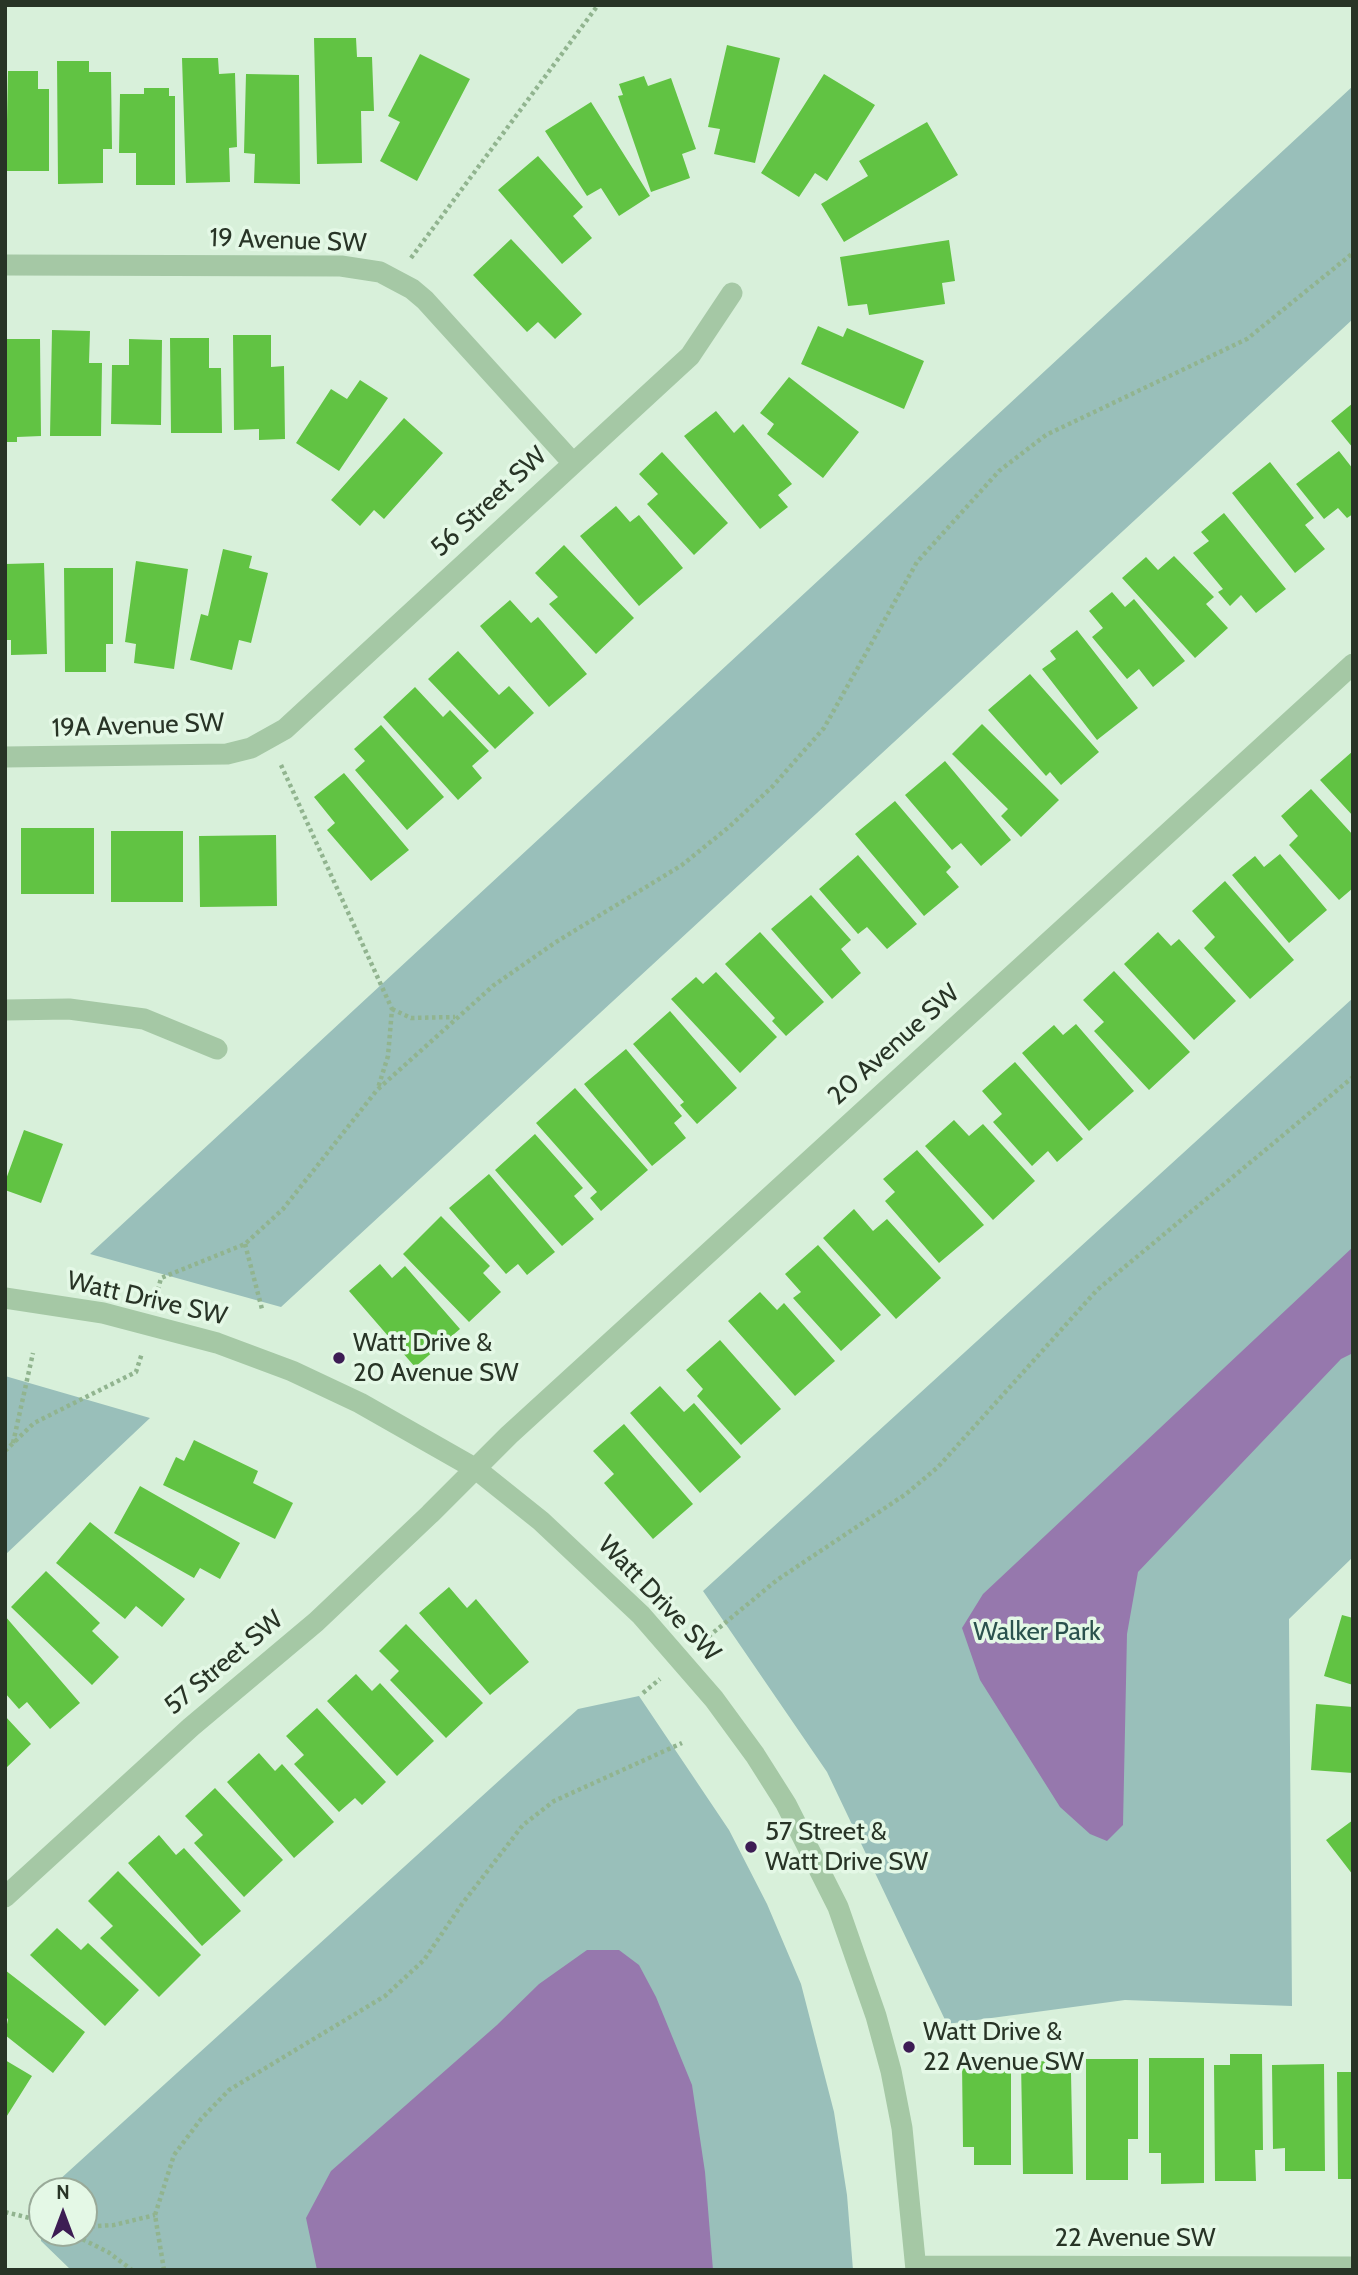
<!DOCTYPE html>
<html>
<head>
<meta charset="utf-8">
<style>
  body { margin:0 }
  #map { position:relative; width:1358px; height:2275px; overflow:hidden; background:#d8f0da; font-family:Cabin,sans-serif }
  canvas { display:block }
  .frame { position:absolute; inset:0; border:7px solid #283426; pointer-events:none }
  .north { position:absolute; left:28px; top:2177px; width:70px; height:70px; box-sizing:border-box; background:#e4f8e6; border:2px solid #9a9; border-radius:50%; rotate:0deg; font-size:19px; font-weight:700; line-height:28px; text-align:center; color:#283426 }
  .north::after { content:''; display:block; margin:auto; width:24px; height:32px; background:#3d1d54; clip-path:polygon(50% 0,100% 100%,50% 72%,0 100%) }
</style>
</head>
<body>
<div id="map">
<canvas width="1358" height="2275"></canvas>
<div class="frame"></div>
<div class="north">N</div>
</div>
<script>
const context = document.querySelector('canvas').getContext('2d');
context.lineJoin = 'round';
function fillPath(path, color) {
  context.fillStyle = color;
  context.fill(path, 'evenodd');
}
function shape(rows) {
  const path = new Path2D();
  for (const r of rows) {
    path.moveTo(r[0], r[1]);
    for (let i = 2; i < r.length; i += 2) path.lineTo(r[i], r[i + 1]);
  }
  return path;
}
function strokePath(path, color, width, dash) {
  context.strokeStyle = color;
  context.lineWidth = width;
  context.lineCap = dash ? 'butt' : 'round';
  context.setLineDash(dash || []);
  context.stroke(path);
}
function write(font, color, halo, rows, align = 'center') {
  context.font = font + ' Cabin,sans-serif';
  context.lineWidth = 7;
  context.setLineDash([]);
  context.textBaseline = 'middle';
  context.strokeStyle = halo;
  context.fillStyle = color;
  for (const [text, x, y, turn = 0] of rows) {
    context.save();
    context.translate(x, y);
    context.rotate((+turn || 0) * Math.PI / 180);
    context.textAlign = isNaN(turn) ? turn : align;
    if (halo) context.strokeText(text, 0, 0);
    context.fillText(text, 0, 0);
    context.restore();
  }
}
fillPath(shape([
  [1353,86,1353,319,281,1307,90,1254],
  [1353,998,1353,1557,1289,1619,1292,2006,1125,2000,947,2024,827,1772,703,1591],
  [5,1376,150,1418,5,1555],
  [639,1696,729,1830,767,1904,801,1984,834,2112,847,2195,853,2270,71,2270,41,2241,39,2198,42,2195,42,2233,84,2233,84,2191,47,2191,578,1709]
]), '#99bfba');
fillPath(shape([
  [1353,1247,1353,1353,1341,1359,1138,1572,1127,1634,1123,1825,1107,1841,1090,1834,1060,1807,980,1680,962,1628,983,1594],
  [587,1950,619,1950,639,1965,656,1997,692,2085,705,2172,713,2270,317,2270,306,2218,331,2171,497,2025,539,1984]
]), '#9678ad');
fillPath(shape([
  [314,38,356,38,357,57,372,57,374,111,361,111,362,163,317,164],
  [727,45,780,58,755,163,714,154,720,129,708,127],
  [420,54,470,79,417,181,380,161,400,122,388,116],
  [182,58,218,58,219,74,235,73,237,147,229,148,230,182,186,183],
  [57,61,89,61,89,72,111,72,112,149,103,149,103,183,58,184],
  [8,71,38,71,38,89,49,89,49,171,6,171],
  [246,74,299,75,300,184,254,183,255,154,244,153],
  [824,74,875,105,827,181,815,173,799,197,761,173],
  [644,76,648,86,671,78,696,149,682,154,690,178,651,192,618,96,623,95,619,84],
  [144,88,169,88,169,96,175,96,175,185,136,185,136,153,119,153,120,94,144,94],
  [591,102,650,196,619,216,601,188,587,196,545,131],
  [927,122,958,175,844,242,821,204,868,176,859,161],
  [538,156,583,207,573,216,592,238,562,264,498,190],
  [511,239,582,314,555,339,538,322,527,332,473,275],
  [949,240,955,281,942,283,945,304,869,315,867,304,848,306,840,257],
  [818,326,843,337,847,328,924,361,904,409,801,364],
  [52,330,90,331,89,363,102,363,101,436,50,436],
  [233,335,271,335,271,367,284,366,285,439,259,440,259,429,234,430],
  [170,338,209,338,209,368,221,368,222,433,171,433],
  [5,339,40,339,41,436,17,437,17,442,5,442],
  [129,339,162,340,161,425,111,424,112,365,129,365],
  [789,377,859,432,823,478,767,434,774,424,760,413],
  [360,380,388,398,339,471,296,443,331,389,347,399],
  [1353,403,1353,448,1331,421],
  [716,411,734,433,743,424,792,484,778,495,788,507,760,529,684,436],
  [404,418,443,453,384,519,374,510,360,526,331,500],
  [1339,451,1353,469,1353,514,1347,518,1338,508,1324,519,1296,484],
  [662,452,728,523,694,555,647,504,658,494,639,474],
  [1270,462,1314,518,1305,525,1325,549,1295,573,1232,493],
  [616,506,630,522,639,515,683,568,639,606,580,536],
  [1224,513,1286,589,1256,613,1241,595,1230,606,1218,592,1223,589,1193,553,1209,541,1201,532],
  [564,545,634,618,596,654,549,604,558,597,535,573],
  [223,549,252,556,249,568,268,573,251,643,239,640,232,670,190,660,201,614,208,616],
  [1174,556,1214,597,1206,604,1228,628,1195,658,1122,578,1146,557,1158,570],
  [136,561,188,569,174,669,134,663,136,644,125,642],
  [44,563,47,654,11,655,11,640,5,640,5,564],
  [64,568,113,568,113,644,106,644,106,672,65,672],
  [1112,592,1125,607,1134,599,1185,661,1153,687,1139,669,1127,679,1092,637,1103,628,1089,611],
  [510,600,531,623,538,617,587,674,549,707,480,626],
  [1077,630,1138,708,1097,740,1042,669,1056,659,1050,651],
  [458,651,499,695,509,686,534,713,495,749,428,679],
  [1030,674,1099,752,1061,785,1050,772,1046,776,988,710],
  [415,687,443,717,450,710,489,751,472,766,482,778,458,800,383,717],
  [982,724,1059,800,1021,837,1001,816,1008,809,952,754],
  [381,725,444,797,407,830,355,770,365,761,354,749],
  [1353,751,1353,816,1320,780],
  [945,761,1011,840,981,866,961,843,952,850,905,795],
  [344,773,409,850,371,881,327,830,335,823,314,797],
  [1311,789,1353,835,1353,888,1339,900,1289,845,1298,836,1281,816],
  [895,801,951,867,946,872,959,887,924,916,855,834],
  [21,828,94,828,94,894,21,894],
  [111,831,183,831,183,902,111,902],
  [276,835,277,906,200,907,199,836],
  [1280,854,1327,910,1289,943,1232,875,1255,856,1264,867],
  [858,855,917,924,887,949,867,927,858,934,819,889],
  [1225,881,1294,960,1250,999,1204,948,1215,937,1192,911],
  [811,895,851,940,841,949,861,973,832,999,771,929],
  [760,932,824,1002,786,1036,772,1021,775,1018,725,964],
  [1158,932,1171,946,1179,939,1236,1001,1194,1040,1124,964],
  [1114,971,1190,1052,1149,1090,1094,1031,1104,1022,1083,1000],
  [716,972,777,1037,740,1073,671,999,696,977,703,984],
  [670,1011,737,1088,697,1124,680,1105,684,1102,633,1044],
  [1076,1024,1134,1091,1089,1131,1022,1053,1054,1025,1063,1035],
  [626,1049,682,1116,674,1123,686,1138,652,1166,584,1084],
  [1015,1062,1083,1139,1057,1162,1048,1151,1032,1166,993,1122,1002,1114,982,1091],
  [575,1088,648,1170,601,1211,590,1198,597,1192,536,1123],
  [954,1120,969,1136,983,1124,1035,1181,993,1220,925,1146],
  [24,1130,63,1144,41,1203,5,1190,5,1182],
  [535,1134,583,1188,574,1196,594,1219,562,1246,495,1170],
  [917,1150,984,1225,939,1263,885,1201,895,1192,883,1179],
  [489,1174,555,1252,527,1275,518,1264,506,1274,449,1208],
  [854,1209,873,1231,887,1219,941,1278,896,1319,823,1238],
  [441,1216,490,1266,483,1273,501,1292,469,1322,403,1254],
  [818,1245,881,1315,841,1351,793,1298,801,1292,785,1274],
  [380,1264,392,1278,405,1266,460,1329,415,1367,349,1291],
  [760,1292,777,1310,784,1303,835,1361,795,1396,728,1321],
  [720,1340,781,1409,741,1445,697,1396,703,1389,686,1370],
  [660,1386,684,1412,694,1403,741,1457,700,1493,630,1413],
  [624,1424,693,1504,653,1539,604,1483,614,1474,593,1451],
  [194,1440,258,1471,253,1483,293,1503,275,1539,163,1485,176,1457,184,1461],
  [140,1486,240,1543,220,1579,200,1568,194,1578,114,1533],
  [90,1522,185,1599,162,1627,136,1606,125,1619,56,1563],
  [46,1571,100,1623,92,1631,119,1657,92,1685,11,1607],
  [449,1587,467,1608,476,1599,529,1662,490,1695,419,1613],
  [1342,1615,1353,1618,1353,1685,1324,1676],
  [5,1616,80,1703,50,1729,27,1702,19,1709,5,1693],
  [406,1624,483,1703,446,1738,390,1680,399,1671,379,1651],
  [356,1674,372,1691,380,1683,434,1741,397,1776,327,1701],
  [1316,1704,1353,1707,1353,1773,1311,1770],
  [317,1708,386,1782,362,1805,355,1798,339,1812,294,1764,304,1755,286,1736],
  [5,1716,31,1744,5,1769],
  [259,1753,275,1771,282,1764,334,1822,294,1858,227,1782],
  [215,1788,283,1860,244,1897,194,1843,203,1835,185,1816],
  [1353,1820,1353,1875,1326,1840],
  [159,1835,176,1855,184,1848,241,1911,202,1946,128,1863],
  [118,1871,201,1955,159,1997,100,1938,113,1926,88,1901],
  [57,1928,81,1950,88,1943,139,1990,105,2026,30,1955],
  [5,1970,85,2032,53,2073,5,2035,8,2019,5,2017],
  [1230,2054,1262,2054,1263,2150,1255,2150,1256,2181,1215,2181,1214,2065,1230,2065],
  [1149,2058,1204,2058,1204,2183,1161,2184,1161,2153,1149,2153],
  [1086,2059,1138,2059,1138,2139,1128,2139,1128,2180,1086,2180],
  [5,2060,32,2076,5,2119],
  [1051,2061,1051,2074,1071,2073,1073,2174,1023,2174,1021,2062],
  [962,2062,1011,2062,1011,2165,974,2165,974,2147,963,2147],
  [1324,2064,1325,2171,1285,2171,1285,2148,1273,2149,1272,2065],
  [1337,2072,1353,2072,1353,2179,1338,2179]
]), '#61c343');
strokePath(shape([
  [411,258,598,5],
  [281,765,392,1009,388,1056,378,1088],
  [392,1009,411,1018,455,1017],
  [245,1244,262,1309],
  [156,1297,161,1278,245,1244,283,1209,377,1090,494,985,556,942,682,865,729,827,772,787,824,728,917,562,999,471,1046,435,1247,339,1353,253],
  [13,1443,33,1353],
  [5,1451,34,1423,136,1372,142,1353],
  [703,1641,777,1580,906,1494,938,1467,1097,1290,1353,1077],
  [643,1693,660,1679],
  [5,2212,42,2221],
  [84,2227,114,2225,155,2215],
  [70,2233,108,2252,132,2270],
  [164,2270,155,2215,174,2155,201,2119,229,2090,385,1996,424,1960,462,1904,523,1825,554,1801,682,1743]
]), '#91b48f', 4.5, [3.5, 3.5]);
strokePath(shape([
  [5,265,341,266,380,272,412,289,425,300,572,462],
  [5,757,227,754,251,748,285,729,690,356,732,293],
  [5,1010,69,1009,144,1019,217,1049],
  [5,1298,103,1313,217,1343,292,1371,360,1403,476,1469,541,1521,641,1615,714,1699,755,1755,786,1804,838,1907,876,2016,891,2071,902,2128,916,2270],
  [5,1897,191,1727,316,1622,430,1514,509,1435,1353,664],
  [916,2266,1353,2267]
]), '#a5c8a5', 21);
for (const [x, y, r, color] of [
  [339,1358,7,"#3d1d54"],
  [751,1847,7,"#3d1d54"],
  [909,2047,7,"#3d1d54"]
]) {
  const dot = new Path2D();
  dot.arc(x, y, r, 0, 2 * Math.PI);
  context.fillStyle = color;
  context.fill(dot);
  strokePath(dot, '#e4f8e6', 2.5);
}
write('26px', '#283426', '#e4f8e6', [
  ["19 Avenue SW",288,241,2],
  ["56 Street SW",489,502,-43],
  ["19A Avenue SW",138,726,-2],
  ["20 Avenue SW",894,1045,-42],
  ["Watt Drive SW",147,1299,13],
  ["Watt Drive SW",659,1599,46],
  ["57 Street SW",224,1663,-40],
  ["22 Avenue SW",1135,2238]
]);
write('26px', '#283426', '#e4f8e6', [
  ["Watt Drive &",353,1343],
  ["20 Avenue SW",353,1373],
  ["57 Street &",765,1832],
  ["Watt Drive SW",765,1862],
  ["Watt Drive &",923,2032],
  ["22 Avenue SW",923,2062]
], 'left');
write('26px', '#2a514d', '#e4f8e6', [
  ["Walker Park",1037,1632]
]);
</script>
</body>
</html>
